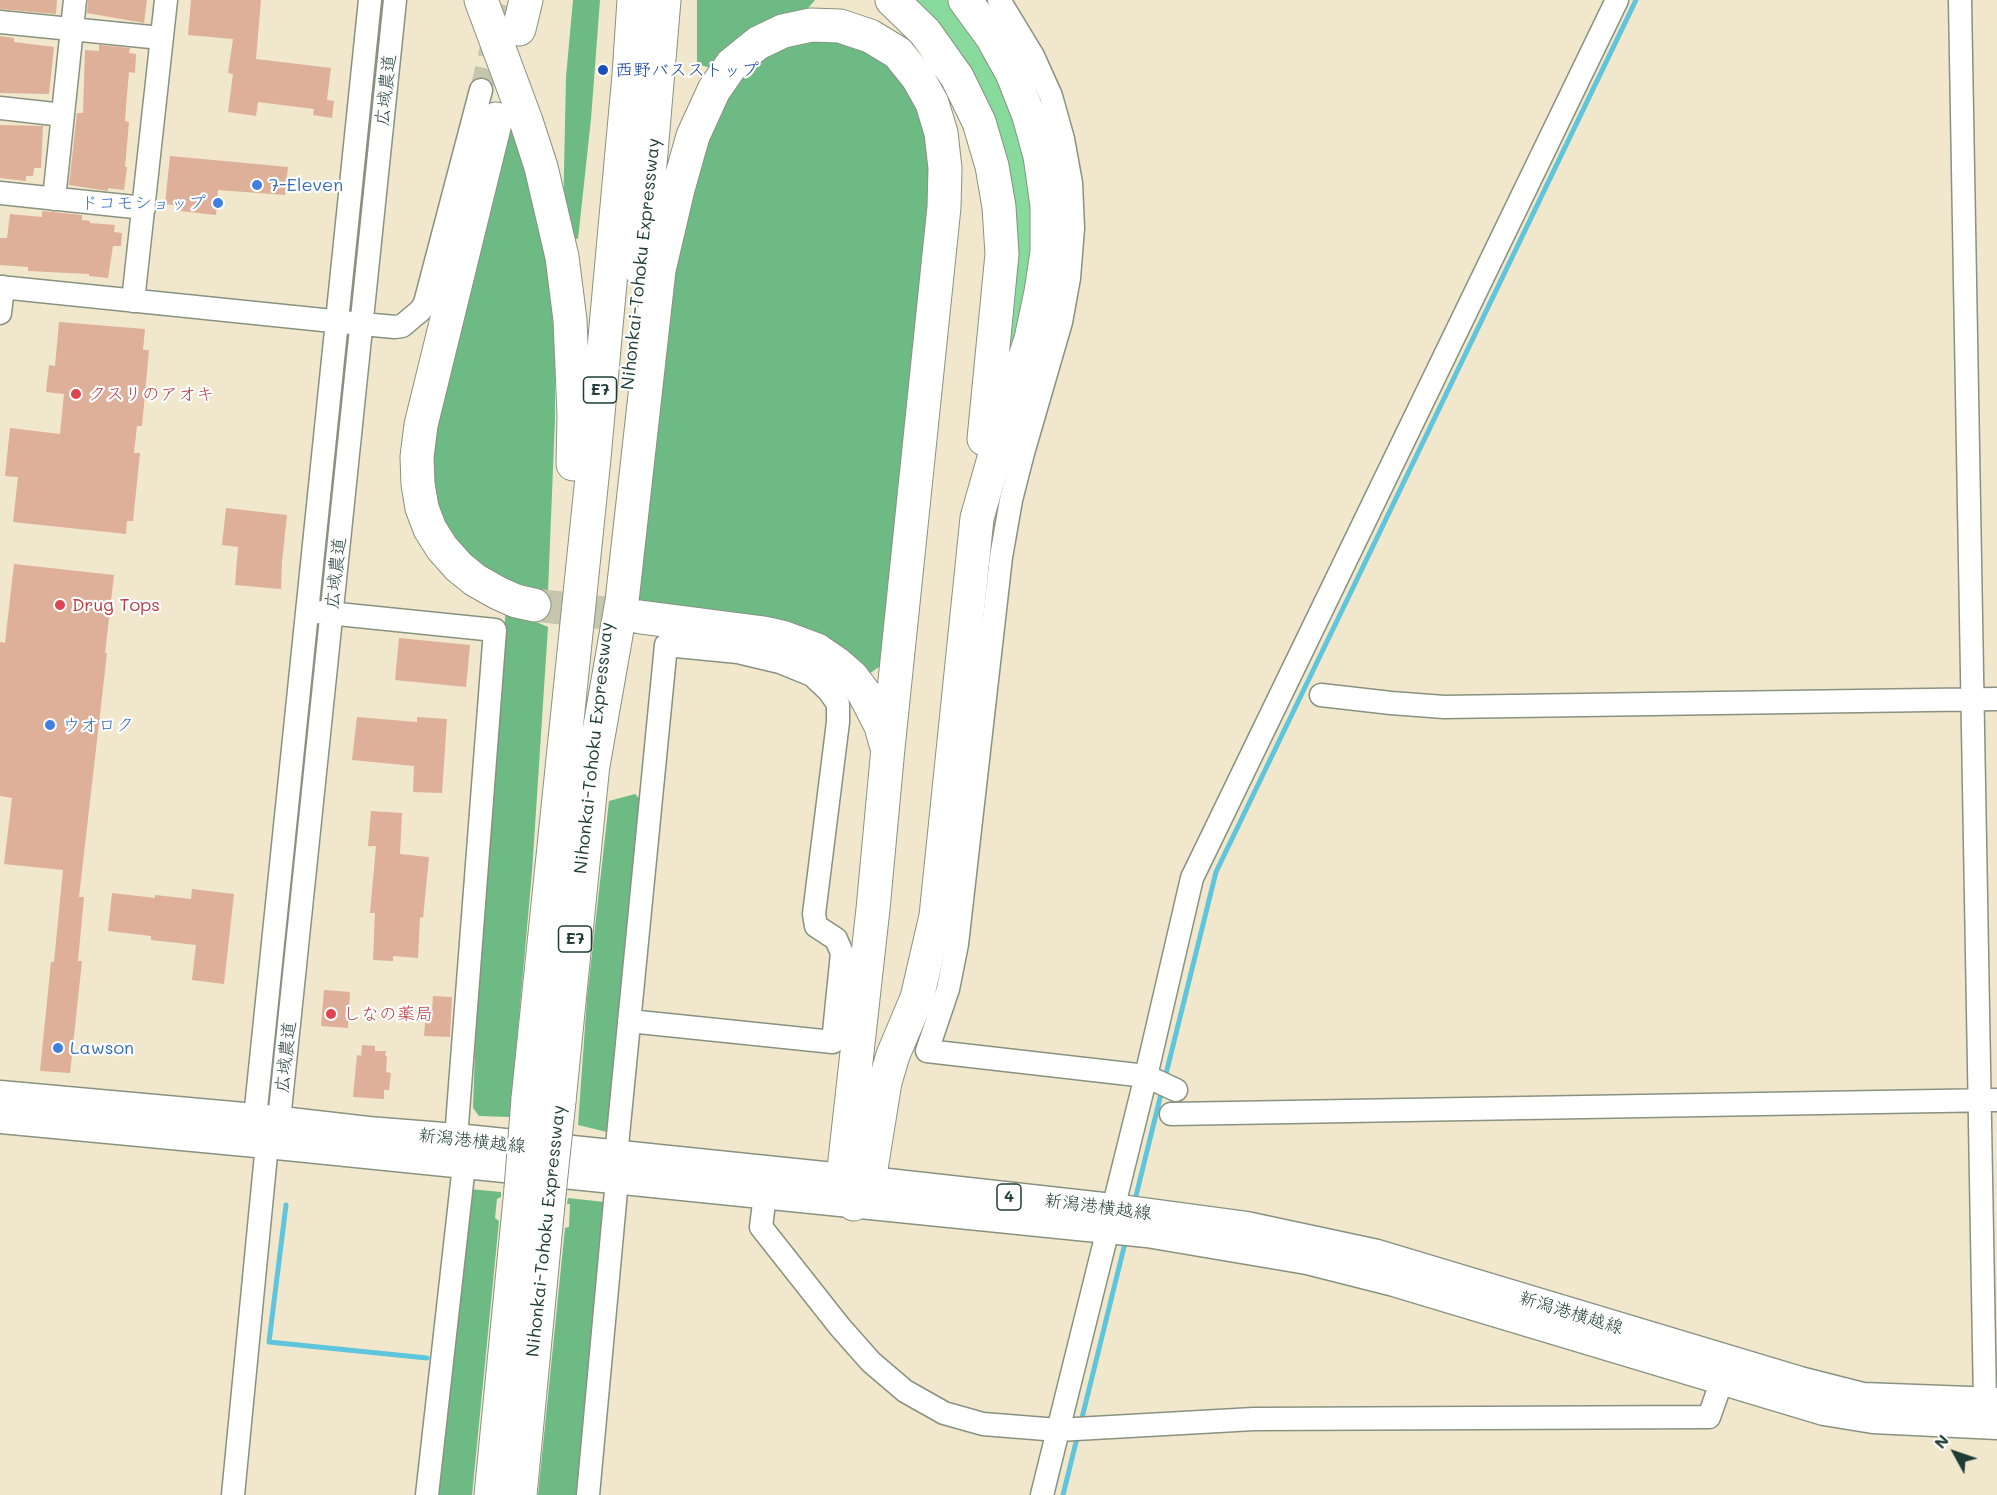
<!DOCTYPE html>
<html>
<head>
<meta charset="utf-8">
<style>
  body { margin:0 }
  #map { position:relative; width:1997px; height:1495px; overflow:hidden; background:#f0e7cc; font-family:Mali,sans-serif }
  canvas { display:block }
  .north { position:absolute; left:1925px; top:1423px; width:60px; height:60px; -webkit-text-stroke:4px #fff; paint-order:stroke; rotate:310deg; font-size:16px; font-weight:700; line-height:24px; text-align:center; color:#1f3d34 }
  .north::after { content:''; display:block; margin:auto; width:21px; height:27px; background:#1f3d34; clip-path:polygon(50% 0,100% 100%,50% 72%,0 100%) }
</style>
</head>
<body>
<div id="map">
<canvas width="1997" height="1495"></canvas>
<div class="north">N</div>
</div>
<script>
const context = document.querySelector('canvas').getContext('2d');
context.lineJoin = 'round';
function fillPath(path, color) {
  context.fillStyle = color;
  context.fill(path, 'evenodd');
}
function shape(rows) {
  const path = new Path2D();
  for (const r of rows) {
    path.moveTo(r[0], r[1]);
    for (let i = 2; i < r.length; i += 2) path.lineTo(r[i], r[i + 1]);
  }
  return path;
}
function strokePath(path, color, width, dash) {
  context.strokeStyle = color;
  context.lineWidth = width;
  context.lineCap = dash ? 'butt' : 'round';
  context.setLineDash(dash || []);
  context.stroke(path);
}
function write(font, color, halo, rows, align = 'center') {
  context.font = font + ' Mali,"Klee One",sans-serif';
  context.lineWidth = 4.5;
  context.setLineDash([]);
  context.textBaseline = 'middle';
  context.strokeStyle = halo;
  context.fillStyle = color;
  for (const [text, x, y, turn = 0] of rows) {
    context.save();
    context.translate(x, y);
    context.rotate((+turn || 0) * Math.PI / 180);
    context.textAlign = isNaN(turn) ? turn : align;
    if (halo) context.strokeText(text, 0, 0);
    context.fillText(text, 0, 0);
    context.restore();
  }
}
fillPath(shape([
  [903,0,954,0,1009,85,1041,226,1005,379,1000,154]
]), '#87da9c');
fillPath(shape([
  [573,0,600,0,591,119,578,239,568,237,563,217,566,77],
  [697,0,815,0,804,13,715,69,697,64],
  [827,36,867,46,899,73,919,100,932,154,932,205,886,662,869,674,638,606,677,252,691,181,732,85,766,54,800,40],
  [512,115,520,139,549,276,555,348,555,419,548,592,509,581,483,569,453,542,431,488,429,433],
  [506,609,548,627,532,872,510,1117,479,1116,473,1108,481,886],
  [635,794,646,805,616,1089,607,1132,578,1125,587,999,609,801],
  [469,1189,501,1192,501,1197,497,1199,495,1218,499,1221,472,1495,435,1495],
  [568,1198,604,1202,577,1495,538,1495,565,1228,569,1227,570,1204,567,1204]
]), '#6dba84');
strokePath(shape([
  [1165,1078,1216,872,1636,0],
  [1134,1204,1162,1090],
  [286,1205,269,1342,427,1358],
  [1081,1422,1126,1239],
  [1063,1495,1078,1434]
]), '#5fc5dc', 5);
fillPath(shape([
  [0,0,57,0,56,14,0,9],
  [88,0,147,0,144,23,87,13],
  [191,0,261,0,256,59,331,68,327,100,334,101,332,118,313,115,314,109,258,102,256,116,228,112,233,74,228,73,233,39,188,35],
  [0,36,14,38,14,42,54,47,49,94,0,93],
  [99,45,130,48,129,53,136,54,135,73,129,72,126,106,125,121,129,122,125,167,127,167,124,190,108,188,108,191,69,185,77,113,83,113,85,50,99,51],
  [0,125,43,126,41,168,34,168,33,176,26,176,26,181,0,178],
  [170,156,288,167,285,195,218,190,216,215,180,211,180,206,165,204],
  [42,211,82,215,82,220,90,221,90,223,115,225,114,232,122,233,121,246,113,246,108,278,89,276,89,274,28,271,28,267,0,265,0,238,7,238,10,214,42,217],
  [59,322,145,329,143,350,149,350,142,426,137,426,134,453,140,453,133,521,127,521,126,534,13,522,18,477,5,476,10,428,60,434,64,394,46,392,49,365,55,366],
  [226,508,287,515,282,562,281,589,235,585,238,547,222,545],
  [14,564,114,575,105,653,107,653,79,897,84,897,78,961,82,961,70,1073,40,1071,51,962,54,962,63,870,4,864,12,798,0,796,0,642,5,643],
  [399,638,470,645,466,687,395,680],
  [357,717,417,722,417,717,447,719,442,793,413,792,414,766,352,760],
  [371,811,402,813,400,854,429,857,423,918,420,917,418,958,393,956,393,961,373,960,375,913,370,913,376,846,368,846],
  [192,889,234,894,224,984,192,980,196,945,151,940,151,936,108,931,112,893,155,898,155,895,191,899],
  [324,990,350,992,348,1028,321,1026],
  [433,996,452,997,450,1037,424,1036,426,1012,432,1013],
  [362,1045,375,1046,375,1051,386,1051,385,1056,387,1056,386,1072,391,1073,389,1090,384,1090,384,1099,353,1097,357,1055,361,1056]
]), '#deaf99');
strokePath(shape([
  [481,90,502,0]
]), '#c6c5ae', 22, [22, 11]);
strokePath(shape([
  [534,605,640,617]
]), '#c6c5ae', 33, [33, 16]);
const minor = shape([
  [999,0,1033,56,1051,96,1063,139,1071,183,1073,228,1069,278,1061,322,1023,453,1011,500,1001,557,957,944,948,989,927,1051,1146,1076,1176,1090],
  [1960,0,1985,1402],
  [0,22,161,38],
  [0,108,63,115],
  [0,193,144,208],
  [54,199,75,0],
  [0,287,362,324,395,327,402,326,421,310,425,303,481,90],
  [133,301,166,0],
  [0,313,3,287],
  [318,612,495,630,456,1138],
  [1321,695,1391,703,1444,707,1997,699],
  [1171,1114,1997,1100],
  [261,1131,255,1118,370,0],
  [616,1156,666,645,738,652,780,662,812,675,829,691,838,704,838,722,814,914,816,926,836,939,842,953,833,1042,629,1021],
  [765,1195,761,1227,840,1327,871,1362,905,1391,944,1413,983,1424,1058,1430,1254,1419,1709,1417,1722,1380],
  [233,1495,267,1144,279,1120,395,0],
  [427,1495,464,1165],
  [588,1495,617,1180],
  [1042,1495,1146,1076,1192,878,1617,0]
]);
const major = shape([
  [0,1095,255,1118,368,1131,456,1138,843,1178,1112,1208,1246,1226,1377,1254,1800,1381,1863,1397,1997,1402],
  [0,1119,267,1144,1147,1233,1307,1260,1394,1282,1824,1411,1873,1419,1997,1425]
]);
const highway = shape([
  [481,0,526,121,541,167,562,257,570,320,574,415,573,464],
  [892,0,925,32,957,77,979,122,992,166,999,207,1002,254,984,439],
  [519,29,526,0],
  [496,119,421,425,417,457,418,484,422,508,430,529,442,548,459,567,475,580,498,593,516,601,534,605],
  [641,270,664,0],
  [640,617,764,633,782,637,817,650,836,663,852,677,864,693,881,726,886,744],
  [591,777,622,601,659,270,678,189,693,136,714,90,732,64,758,43,783,31,811,25,840,26,870,36,898,53,918,78,932,103,941,133,945,168,944,207,888,748,873,909,843,1178,854,1204,869,1181,885,1082,893,1055,917,998,936,916,977,518,1008,409,1031,339,1041,292,1047,252,1047,206,1040,156,1029,116,1012,73,992,37,965,0],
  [528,1099,594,458,629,75,634,0],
  [559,1101,594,754],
  [491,1495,521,1189],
  [520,1495,549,1194]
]);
strokePath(minor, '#889280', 25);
strokePath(major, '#889280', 31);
strokePath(highway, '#889280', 35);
strokePath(minor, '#fff', 22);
strokePath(major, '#fff', 28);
strokePath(highway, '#fff', 33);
const highwayBridge = shape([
  [521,1189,528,1099],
  [549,1194,559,1101]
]);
strokePath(highwayBridge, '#889280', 35, []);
strokePath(highwayBridge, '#fff', 33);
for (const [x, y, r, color] of [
  [603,70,6,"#1a4fb4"],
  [257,185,6,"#3f7fe0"],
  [218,203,6,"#3f7fe0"],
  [76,394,6,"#e0444e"],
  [60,605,6,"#e0444e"],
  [50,725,6,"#3f7fe0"],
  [331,1014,6,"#e0444e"],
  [58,1048,6,"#3f7fe0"]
]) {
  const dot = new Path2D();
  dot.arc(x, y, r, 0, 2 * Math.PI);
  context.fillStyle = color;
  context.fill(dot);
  strokePath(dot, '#fff', 2);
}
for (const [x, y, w] of [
  [600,390,33],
  [575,939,33],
  [1009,1197,24]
]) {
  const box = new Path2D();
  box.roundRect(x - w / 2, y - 13, w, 26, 4.5);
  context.fillStyle = '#fff';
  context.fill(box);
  strokePath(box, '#1f3d34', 1.5);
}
write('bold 16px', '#1f3d34', null, [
  ["E7",600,390],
  ["E7",575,939],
  ["4",1009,1197]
]);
write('18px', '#164399', '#fff', [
  ["西野バスストップ",615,70]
], 'left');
write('18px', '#1f3d34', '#fff', [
  ["広域農道",386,90,-84],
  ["Nihonkai-Tohoku Expressway",641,264,-84],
  ["広域農道",336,573,-84],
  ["Nihonkai-Tohoku Expressway",594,748,-84],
  ["広域農道",286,1057,-84],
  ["新潟港横越線",472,1141,6],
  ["新潟港横越線",1098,1207,7],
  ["Nihonkai-Tohoku Expressway",546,1231,-84],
  ["新潟港横越線",1571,1313,17]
]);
write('18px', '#366cbe', '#fff', [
  ["7-Eleven",269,185],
  ["ドコモショップ",206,203,"right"],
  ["ウオロク",62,725],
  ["Lawson",70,1048]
], 'left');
write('18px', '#be3a42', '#fff', [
  ["クスリのアオキ",88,394],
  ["Drug Tops",72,605],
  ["しなの薬局",343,1014]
], 'left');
</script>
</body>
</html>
